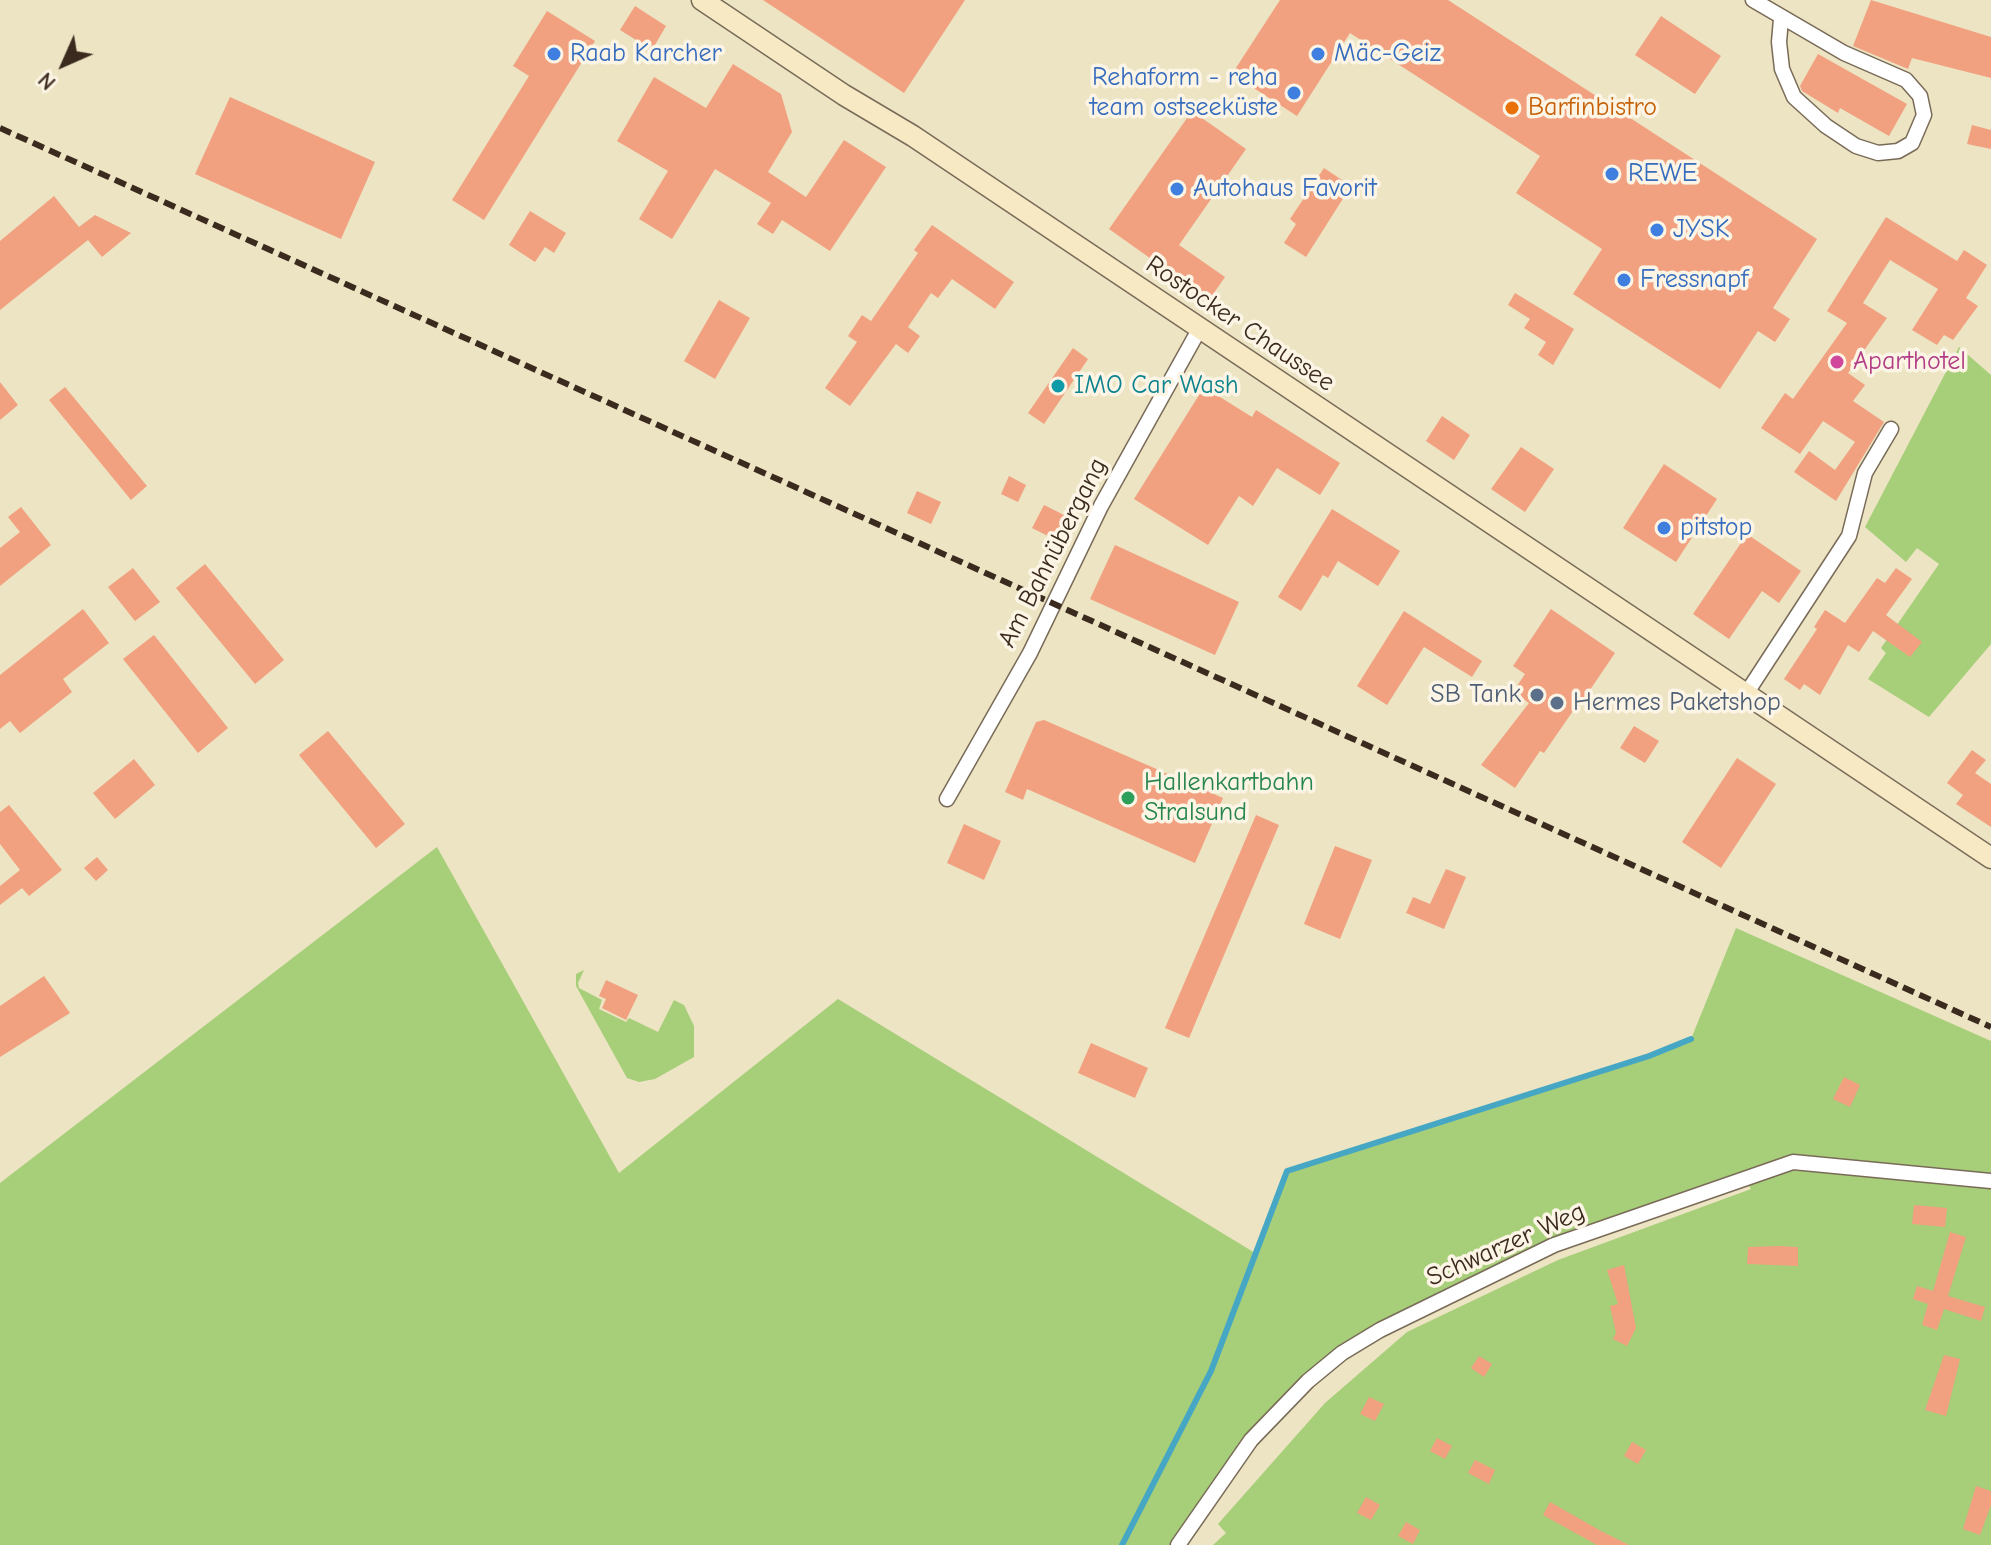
<!DOCTYPE html>
<html>
<head>
<meta charset="utf-8">
<style>
  body { margin:0 }
  #map { position:relative; width:1991px; height:1545px; overflow:hidden; background:#ece4c3; font-family:"Comic Neue",sans-serif }
  canvas { display:block }
  .north { position:absolute; left:24px; top:24px; width:80px; height:80px; -webkit-text-stroke:6px #fcf5e5; paint-order:stroke; rotate:225deg; font-size:22px; font-weight:700; line-height:32px; text-align:center; color:#3b2a1e }
  .north::after { content:''; display:block; margin:auto; width:28px; height:36px; background:#3b2a1e; clip-path:polygon(50% 0,100% 100%,50% 72%,0 100%) }
</style>
</head>
<body>
<div id="map">
<canvas width="1991" height="1545"></canvas>
<div class="north">N</div>
</div>
<script>
const context = document.querySelector('canvas').getContext('2d');
context.lineJoin = 'round';
function fillPath(path, color) {
  context.fillStyle = color;
  context.fill(path, 'evenodd');
}
function shape(rows) {
  const path = new Path2D();
  for (const r of rows) {
    path.moveTo(r[0], r[1]);
    for (let i = 2; i < r.length; i += 2) path.lineTo(r[i], r[i + 1]);
  }
  return path;
}
function strokePath(path, color, width, dash) {
  context.strokeStyle = color;
  context.lineWidth = width;
  context.lineCap = dash ? 'butt' : 'round';
  context.setLineDash(dash || []);
  context.stroke(path);
}
function write(font, color, halo, rows, align = 'center') {
  context.font = font + ' "Comic Neue",sans-serif';
  context.lineWidth = 7;
  context.setLineDash([]);
  context.textBaseline = 'middle';
  context.strokeStyle = halo;
  context.fillStyle = color;
  for (const [text, x, y, turn = 0] of rows) {
    context.save();
    context.translate(x, y);
    context.rotate((+turn || 0) * Math.PI / 180);
    context.textAlign = isNaN(turn) ? turn : align;
    if (halo) context.strokeText(text, 0, 0);
    context.fillText(text, 0, 0);
    context.restore();
  }
}
fillPath(shape([
  [1959,347,1991,375,1991,644,1929,717,1868,679,1886,653,1881,648,1939,564,1917,548,1906,562,1865,527],
  [437,847,619,1173,838,999,1255,1253,1287,1171,1649,1056,1691,1039,1736,928,1991,1041,1991,1545,1213,1545,1226,1533,1218,1524,1325,1403,1407,1332,1558,1260,1751,1189,1739,1172,1554,1245,1342,1353,1251,1440,1178,1545,0,1545,0,1183],
  [584,970,578,983,579,988,602,1000,599,1009,626,1022,629,1018,658,1032,674,1000,684,1005,694,1026,694,1057,655,1079,639,1082,627,1078,576,986,576,974]
]), '#a7ce79');
strokePath(shape([
  [1122,1545,1211,1371,1287,1171,1649,1056,1691,1039]
]), '#46a7c5', 6);
fillPath(shape([
  [763,0,965,0,904,93],
  [1280,0,1448,0,1817,239,1773,308,1790,319,1775,342,1758,331,1720,389,1573,294,1602,249,1516,193,1540,156,1350,33,1297,116,1232,74],
  [1871,0,1991,37,1991,78,1912,58,1908,69,1853,46],
  [635,6,666,26,652,50,620,30],
  [547,11,595,41,484,220,452,200,529,76,513,66],
  [1661,16,1721,56,1695,94,1635,55],
  [1818,54,1907,104,1889,136,1840,108,1838,113,1802,91,1800,86],
  [733,64,781,94,792,132,768,172,806,197,844,140,886,167,830,251,782,220,773,234,757,224,771,203,715,169,672,239,639,219,668,171,617,141,654,77,706,108],
  [230,97,375,162,341,239,195,174],
  [1192,111,1246,149,1179,245,1225,277,1209,300,1109,229],
  [1972,125,1991,130,1991,149,1967,144],
  [1324,168,1351,186,1306,257,1284,243,1296,224,1290,219],
  [54,196,79,227,95,215,131,233,102,257,88,240,0,310,0,241],
  [530,211,566,233,554,253,545,247,535,262,509,245],
  [1886,217,1957,261,1964,250,1987,265,1966,298,1978,306,1953,340,1944,335,1937,345,1912,330,1938,289,1890,260,1863,303,1887,318,1848,373,1865,385,1853,401,1884,422,1836,501,1794,472,1809,451,1835,470,1855,442,1823,421,1800,454,1761,428,1785,393,1793,399,1847,323,1827,311],
  [932,225,1014,282,995,309,952,279,938,298,931,293,908,327,920,336,908,353,896,344,850,406,825,388,857,342,848,336,862,315,871,321,918,253,914,250],
  [1515,293,1574,329,1553,365,1538,355,1546,342,1524,328,1530,319,1508,305],
  [719,300,750,318,715,379,684,361],
  [1073,348,1088,359,1044,424,1028,413],
  [0,382,18,405,0,420],
  [65,387,147,486,131,500,49,400],
  [1204,387,1252,417,1256,410,1340,463,1320,495,1277,468,1253,506,1239,496,1208,545,1134,499],
  [1442,416,1470,435,1454,460,1426,441],
  [1521,447,1554,469,1525,512,1491,489],
  [1664,464,1717,499,1676,562,1623,528],
  [1009,476,1026,485,1018,502,1001,494],
  [917,491,941,502,931,524,907,513],
  [1044,505,1066,516,1054,539,1032,528],
  [21,507,51,545,0,586,0,548,20,532,8,517],
  [1332,509,1400,551,1378,586,1338,561,1328,578,1323,575,1301,611,1278,597],
  [1747,534,1801,571,1779,603,1762,591,1729,639,1693,614],
  [1115,545,1239,602,1215,655,1090,599],
  [205,564,284,660,255,684,176,588],
  [133,568,160,602,135,621,108,587],
  [1896,568,1912,579,1886,615,1922,642,1910,657,1873,631,1859,652,1848,645,1820,695,1804,684,1800,690,1784,679,1817,629,1814,627,1825,610,1845,623,1877,578,1885,583],
  [83,609,109,643,63,679,72,692,20,733,10,721,0,729,0,675],
  [1551,609,1615,653,1577,709,1575,708,1544,753,1540,751,1515,788,1481,765,1529,703,1513,692,1525,674,1513,666],
  [1404,611,1482,661,1472,677,1424,647,1387,705,1357,686],
  [154,635,228,728,198,753,123,659],
  [1044,720,1223,798,1195,863,1027,789,1023,800,1005,792,1036,722],
  [1634,726,1659,741,1645,763,1620,748],
  [328,731,405,824,376,848,299,755],
  [1972,750,1986,760,1975,773,1991,784,1991,827,1956,804,1963,795,1947,783],
  [1737,758,1776,784,1721,868,1682,842],
  [134,759,155,785,115,819,93,793],
  [9,805,62,870,29,896,22,888,0,905,0,886,20,870,0,844,0,812],
  [1256,815,1279,825,1189,1038,1165,1028],
  [964,824,1001,841,984,880,947,863],
  [1335,846,1372,860,1340,939,1304,924],
  [97,857,108,870,96,881,84,868],
  [1446,869,1466,877,1444,929,1406,913,1413,897,1430,904],
  [44,976,70,1013,0,1057,0,1006],
  [606,980,638,995,626,1020,602,1008,606,999,599,996],
  [1091,1043,1148,1068,1135,1098,1078,1073],
  [1844,1077,1860,1085,1850,1107,1833,1099],
  [1914,1205,1947,1208,1945,1227,1912,1224],
  [1950,1232,1966,1237,1948,1296,1985,1307,1981,1321,1944,1309,1937,1330,1922,1325,1928,1304,1913,1299,1917,1286,1933,1291],
  [1779,1246,1798,1247,1798,1266,1747,1264,1748,1247],
  [1624,1265,1636,1328,1627,1346,1613,1339,1616,1333,1610,1306,1618,1304,1607,1270],
  [1944,1355,1960,1359,1946,1416,1925,1410],
  [1479,1356,1492,1364,1484,1377,1471,1368],
  [1369,1397,1384,1404,1375,1421,1360,1414],
  [1437,1438,1452,1446,1445,1459,1430,1451],
  [1632,1442,1646,1450,1638,1464,1624,1456],
  [1475,1460,1495,1470,1489,1484,1468,1473],
  [1976,1486,1991,1491,1991,1505,1980,1535,1963,1529],
  [1366,1497,1380,1505,1371,1520,1357,1513],
  [1550,1502,1601,1531,1629,1545,1597,1545,1543,1515],
  [1406,1522,1420,1530,1413,1544,1398,1536]
]), '#f1a180');
const street = shape([
  [1753,0,1844,53,1906,80,1920,96,1924,115,1912,143,1898,151,1878,153,1856,146,1826,126,1794,97,1782,69,1779,42,1781,19],
  [1746,694,1849,536,1865,473,1891,429],
  [947,799,1030,653,1101,506,1200,328],
  [1178,1545,1251,1440,1308,1381,1342,1353,1380,1330,1554,1245,1793,1162,1991,1181]
]);
const secondary = shape([
  [702,0,844,95,913,136,1991,858]
]);
strokePath(street, '#796b58', 17);
strokePath(secondary, '#796b58', 23);
strokePath(street, '#fff', 14);
strokePath(secondary, '#f6e9c3', 20);
strokePath(shape([
  [0,128,1991,1027]
]), '#3b2a1e', 6, [12, 6]);
for (const [x, y, r, color] of [
  [554,54,8,"#3f7fe0"],
  [1318,54,8,"#3f7fe0"],
  [1294,93,8,"#3f7fe0"],
  [1512,108,8,"#e8710a"],
  [1612,174,8,"#3f7fe0"],
  [1177,189,8,"#3f7fe0"],
  [1657,230,8,"#3f7fe0"],
  [1624,280,8,"#3f7fe0"],
  [1837,362,8,"#d1479c"],
  [1058,386,8,"#0f9aa8"],
  [1664,528,8,"#3f7fe0"],
  [1537,695,8,"#5c6f8a"],
  [1557,703,8,"#5c6f8a"],
  [1128,798,8,"#2e9e5b"]
]) {
  const dot = new Path2D();
  dot.arc(x, y, r, 0, 2 * Math.PI);
  context.fillStyle = color;
  context.fill(dot);
  strokePath(dot, '#fcf5e5', 3);
}
write('26px', '#366cbe', '#fcf5e5', [
  ["Raab Karcher",570,54],
  ["Mäc-Geiz",1334,54],
  ["Rehaform - reha",1278,78,"right"],
  ["team ostseeküste",1278,108,"right"],
  ["REWE",1628,174],
  ["Autohaus Favorit",1193,189],
  ["JYSK",1673,230],
  ["Fressnapf",1640,280],
  ["pitstop",1680,528]
], 'left');
write('26px', '#c56008', '#fcf5e5', [
  ["Barfinbistro",1528,108]
], 'left');
write('26px', '#3b2a1e', '#fcf5e5', [
  ["Rostocker Chaussee",1240,324,34],
  ["Am Bahnübergang",1053,553,-63],
  ["Schwarzer Weg",1506,1245,-24]
]);
write('26px', '#b23c85', '#fcf5e5', [
  ["Aparthotel",1853,362]
], 'left');
write('26px', '#0d838f', '#fcf5e5', [
  ["IMO Car Wash",1074,386]
], 'left');
write('26px', '#4e5e75', '#fcf5e5', [
  ["SB Tank",1521,695],
  ["Hermes Paketshop",1573,703,"left"]
], 'right');
write('26px', '#27864d', '#fcf5e5', [
  ["Hallenkartbahn",1144,783],
  ["Stralsund",1144,813]
], 'left');
</script>
</body>
</html>
